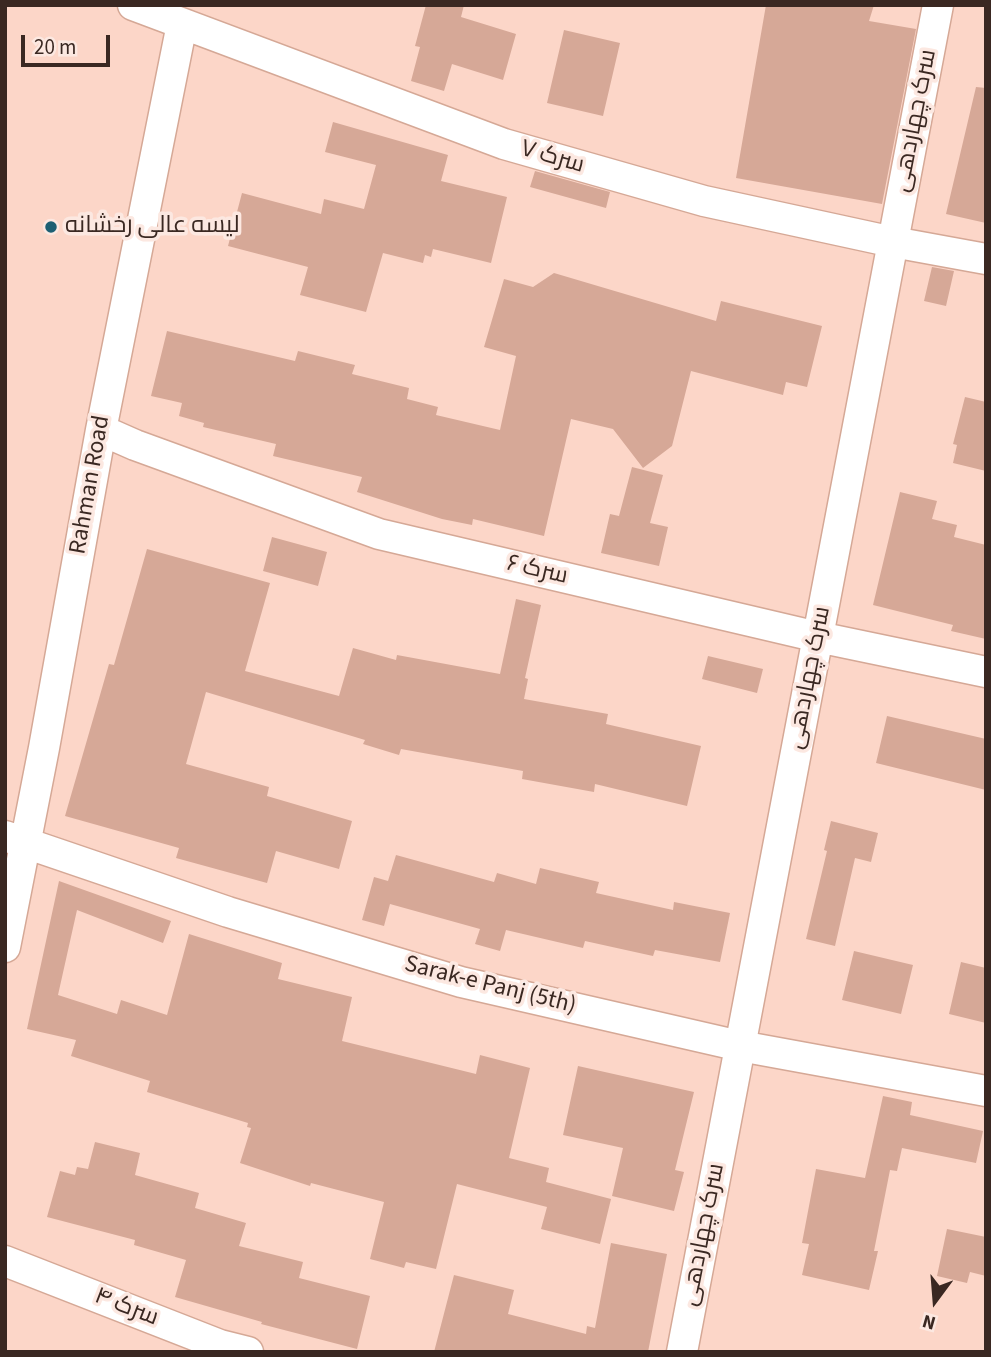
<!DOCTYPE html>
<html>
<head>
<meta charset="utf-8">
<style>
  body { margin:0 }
  #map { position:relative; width:991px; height:1357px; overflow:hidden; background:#fcd6c8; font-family:"Source Sans 3",sans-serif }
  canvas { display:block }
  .frame { position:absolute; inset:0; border:7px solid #3a2822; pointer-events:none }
  .north { position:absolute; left:900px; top:1266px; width:70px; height:70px; -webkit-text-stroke:5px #fce8e1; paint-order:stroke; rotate:196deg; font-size:19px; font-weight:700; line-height:28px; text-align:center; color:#3a2822 }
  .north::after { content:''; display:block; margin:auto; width:24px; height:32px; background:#3a2822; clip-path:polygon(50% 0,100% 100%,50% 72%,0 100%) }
  .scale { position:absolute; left:21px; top:35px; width:89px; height:32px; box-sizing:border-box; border:4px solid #3a2822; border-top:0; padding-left:9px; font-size:21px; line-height:24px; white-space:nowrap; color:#3a2822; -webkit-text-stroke:5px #fce8e1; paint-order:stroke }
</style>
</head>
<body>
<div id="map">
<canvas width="991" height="1357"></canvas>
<div class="frame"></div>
<div class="north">N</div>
<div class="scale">20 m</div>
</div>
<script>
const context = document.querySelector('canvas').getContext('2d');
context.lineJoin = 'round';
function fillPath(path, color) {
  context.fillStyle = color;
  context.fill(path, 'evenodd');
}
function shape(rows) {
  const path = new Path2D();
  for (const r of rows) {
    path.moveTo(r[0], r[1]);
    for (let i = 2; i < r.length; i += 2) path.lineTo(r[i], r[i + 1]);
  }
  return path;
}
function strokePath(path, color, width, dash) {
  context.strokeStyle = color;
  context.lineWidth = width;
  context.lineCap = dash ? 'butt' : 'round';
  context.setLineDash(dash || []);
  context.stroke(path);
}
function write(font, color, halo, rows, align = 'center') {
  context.font = font + ' "Source Sans 3",Cairo,sans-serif';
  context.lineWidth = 7;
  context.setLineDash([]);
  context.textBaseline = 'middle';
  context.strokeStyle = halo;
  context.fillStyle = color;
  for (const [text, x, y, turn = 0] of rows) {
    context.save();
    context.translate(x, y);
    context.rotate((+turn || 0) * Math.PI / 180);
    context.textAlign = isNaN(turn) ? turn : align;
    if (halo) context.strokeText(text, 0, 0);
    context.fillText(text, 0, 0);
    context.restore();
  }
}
fillPath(shape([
  [426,5,464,5,461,17,516,34,503,80,452,64,444,91,411,81,420,47,415,46],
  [766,5,874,5,869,21,916,29,882,204,736,178],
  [564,30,620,43,603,116,547,103],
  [976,87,986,88,986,223,946,214],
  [333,122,448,155,441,181,507,197,491,263,433,249,431,257,425,255,423,263,383,253,366,312,300,295,308,267,228,246,242,193,321,214,324,199,364,209,376,165,325,152],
  [535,171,610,192,606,208,530,187],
  [932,267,954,271,946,306,924,301],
  [554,273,716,321,721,301,822,326,807,387,786,382,783,395,691,371,672,446,643,468,613,429,571,419,544,536,473,519,472,525,442,519,357,492,362,477,273,456,276,444,203,427,204,423,179,416,182,403,151,396,167,331,295,361,298,351,355,365,352,374,409,388,407,399,438,407,436,415,500,430,516,356,484,347,504,279,533,287],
  [965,397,986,402,986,471,953,463,957,445,953,444],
  [632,467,663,475,650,523,668,527,659,566,601,553,610,514,619,516],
  [900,492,937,501,932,519,957,525,954,537,986,545,986,639,951,631,953,625,873,605],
  [272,537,327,552,318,586,263,571],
  [147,549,270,583,245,671,339,696,353,648,396,660,397,655,500,674,516,599,541,605,525,678,528,679,524,699,608,714,606,724,701,746,687,806,595,784,594,792,522,779,523,771,401,749,399,755,363,744,365,740,206,692,186,764,269,787,267,796,352,821,339,869,276,851,267,883,176,858,179,848,65,816,109,664,114,665],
  [708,656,763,669,757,693,702,679],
  [887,716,986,739,986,790,876,763],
  [831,821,878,833,871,862,855,858,835,946,806,939,827,851,824,850],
  [396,855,494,882,497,873,536,884,540,868,599,882,596,893,673,910,674,902,730,913,720,962,655,950,653,956,585,941,583,948,506,930,500,951,475,944,480,929,390,904,384,926,362,920,374,877,388,881],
  [59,881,171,921,163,943,77,910,58,995,117,1014,121,1000,167,1015,189,934,282,963,278,979,352,997,342,1041,476,1074,480,1055,530,1068,509,1158,549,1168,546,1182,611,1199,600,1244,541,1229,547,1207,457,1184,436,1269,406,1262,404,1268,370,1259,384,1202,311,1183,310,1186,240,1163,251,1128,247,1127,248,1123,147,1092,150,1081,71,1056,76,1040,27,1029],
  [854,951,913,965,901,1014,842,1000],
  [961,962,986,968,986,1023,949,1014],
  [578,1066,694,1092,675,1170,684,1172,674,1211,612,1196,623,1148,563,1135],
  [883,1096,912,1102,910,1115,983,1131,976,1163,902,1148,897,1171,890,1170,874,1251,878,1251,869,1290,802,1275,809,1244,802,1243,816,1169,865,1178],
  [95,1142,140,1153,135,1175,199,1193,195,1208,246,1223,239,1246,303,1262,299,1278,370,1296,357,1349,261,1324,262,1322,175,1297,186,1260,134,1245,135,1240,47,1217,60,1171,75,1175,77,1167,88,1169],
  [947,1229,986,1237,986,1276,970,1272,967,1283,937,1276],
  [611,1243,667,1254,648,1352,434,1352,454,1275,514,1290,508,1314,586,1334,587,1326,595,1328]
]), '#d6a897');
const minor = shape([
  [133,5,504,144,704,201,893,242,986,259],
  [101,430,135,445,379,534,818,637,986,672],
  [5,836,228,912,461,982,740,1046,986,1091],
  [5,947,44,748,101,430,182,24],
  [5,1261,220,1345,248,1352],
  [682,1352,938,5]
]);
strokePath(minor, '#d5a896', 33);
strokePath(minor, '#fff', 30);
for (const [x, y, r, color] of [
  [51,227,7,"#1d5f73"]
]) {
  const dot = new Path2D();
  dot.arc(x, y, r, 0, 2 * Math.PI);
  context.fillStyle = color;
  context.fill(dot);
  strokePath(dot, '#fce8e1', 2.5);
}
write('24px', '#3a2822', '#fce8e1', [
  ["سرک چهاردهی",916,121,-79],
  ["سرک ۷",552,158,16],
  ["Rahman Road",91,485,-80],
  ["سرک ۶",537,571,13],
  ["سرک چهاردهی",810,678,-79],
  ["Sarak-e Panj (5th)",490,986,14],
  ["سرک چهاردهی",704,1235,-79],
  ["سرک ۴",126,1308,21]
]);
write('24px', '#3a2822', '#fce8e1', [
  ["لیسه عالی رخشانه",65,227]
], 'left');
</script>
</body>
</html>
